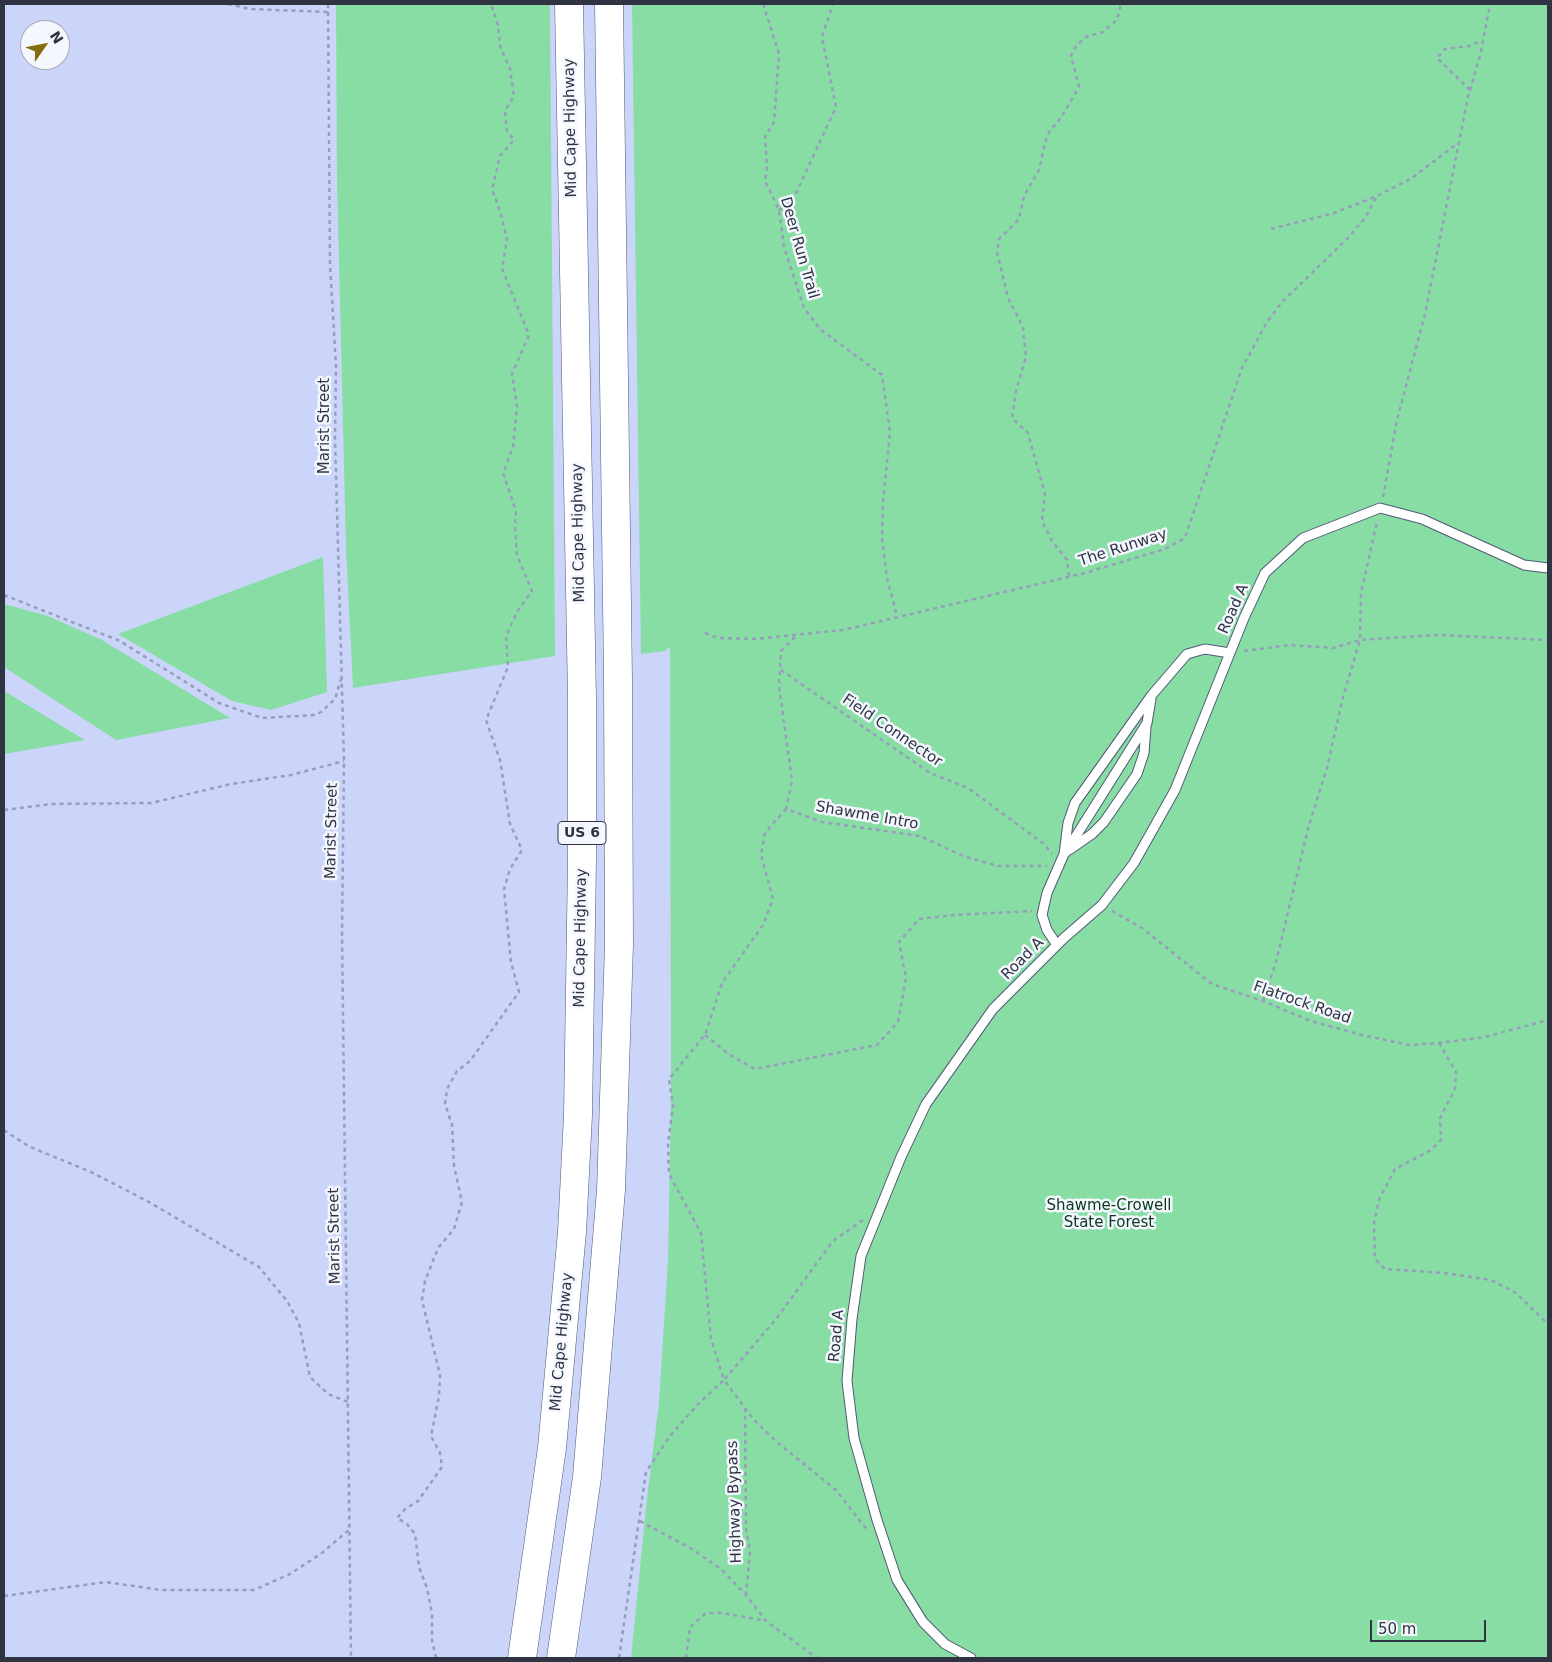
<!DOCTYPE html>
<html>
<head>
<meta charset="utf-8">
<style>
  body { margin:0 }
  #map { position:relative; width:1552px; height:1662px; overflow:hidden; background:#cbd4f9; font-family:"DejaVu Sans",sans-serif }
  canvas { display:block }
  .frame { position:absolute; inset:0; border:5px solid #303342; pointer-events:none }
  .north { position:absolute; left:20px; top:20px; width:50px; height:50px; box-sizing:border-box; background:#f4f7fe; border:1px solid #a6a9b3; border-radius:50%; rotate:57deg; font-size:14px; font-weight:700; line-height:20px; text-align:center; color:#303342 }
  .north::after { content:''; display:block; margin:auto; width:18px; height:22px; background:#846e0b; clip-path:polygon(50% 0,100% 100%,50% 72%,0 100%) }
  .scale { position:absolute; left:1370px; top:1620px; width:116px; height:22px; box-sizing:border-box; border:2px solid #303342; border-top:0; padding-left:6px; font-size:15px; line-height:18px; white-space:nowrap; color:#303342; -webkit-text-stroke:4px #f4f7fe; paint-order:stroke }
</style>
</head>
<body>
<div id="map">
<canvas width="1552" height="1662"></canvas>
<div class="frame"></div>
<div class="north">N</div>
<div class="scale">50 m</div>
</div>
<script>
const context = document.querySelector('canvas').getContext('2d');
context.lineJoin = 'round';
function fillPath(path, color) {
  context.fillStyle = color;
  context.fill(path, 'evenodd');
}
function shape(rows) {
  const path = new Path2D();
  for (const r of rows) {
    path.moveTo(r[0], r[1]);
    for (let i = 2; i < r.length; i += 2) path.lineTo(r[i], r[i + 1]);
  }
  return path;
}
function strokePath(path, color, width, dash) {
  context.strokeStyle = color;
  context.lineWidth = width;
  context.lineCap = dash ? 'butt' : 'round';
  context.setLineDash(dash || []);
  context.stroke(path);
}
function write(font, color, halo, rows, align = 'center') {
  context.font = font + ' "DejaVu Sans",sans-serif';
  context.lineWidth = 5;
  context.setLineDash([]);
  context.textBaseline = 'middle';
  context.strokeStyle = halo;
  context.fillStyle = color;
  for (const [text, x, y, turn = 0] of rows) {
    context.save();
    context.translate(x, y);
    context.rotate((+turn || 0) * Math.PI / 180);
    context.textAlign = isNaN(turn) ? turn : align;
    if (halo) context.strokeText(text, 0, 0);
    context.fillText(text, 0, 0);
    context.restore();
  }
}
fillPath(shape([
  [336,4,550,4,555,656,353,688,346,548,337,179],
  [632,4,1548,4,1548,1658,631,1658,647,1498,659,1403,668,1260,671,1096,670,647,665,651,641,654],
  [323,557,327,692,271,710,232,701,118,634],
  [4,604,48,616,102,640,230,718,116,740,4,667],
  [4,691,85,740,4,754]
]), '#88dda4');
const lane = shape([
  [1069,850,1092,834,1104,822,1137,774,1144,753,1146,727],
  [1066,852,1147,723,1151,699],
  [1057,945,1047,930,1042,915,1047,893,1064,854,1068,823,1075,803,1151,696,1187,654,1205,649,1230,653],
  [971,1658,945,1644,923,1622,897,1580,877,1520,854,1438,847,1381,852,1319,861,1256,901,1157,926,1104,993,1009,1064,938,1102,905,1134,863,1175,790,1244,618,1265,573,1303,538,1380,508,1422,519,1524,565,1548,568]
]);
const highway = shape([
  [522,1658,552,1448,572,1232,578,1115,582,860,582,697,569,4],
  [561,1658,587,1477,611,1190,619,945,618,679,609,4]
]);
strokePath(lane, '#515878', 11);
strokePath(highway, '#515878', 29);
strokePath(shape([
  [228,4,250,9,328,12],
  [328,4,330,264,336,366,335,438,344,761,342,933,351,1658],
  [763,4,779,54,774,122,765,137,767,168,765,181,779,210,784,247,804,308,820,329,882,375,890,432,883,502,882,538,887,578,897,616],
  [1470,90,1437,58,1445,49,1469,46,1483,40],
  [779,210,793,200,836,107,822,37,833,4],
  [1271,229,1334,213,1377,196,1412,178,1458,143],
  [1383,497,1397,420,1425,314,1468,97,1481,52,1490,4],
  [1069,576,1067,560,1052,541,1042,521,1045,494,1028,433,1012,418,1016,391,1026,357,1023,327,1008,298,997,252,999,239,1019,219,1024,196,1039,170,1047,135,1062,116,1079,87,1071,56,1076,46,1086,37,1103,32,1117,20,1121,4],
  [4,595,120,641,219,703,262,718,315,715,321,712,335,699,341,679],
  [705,633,718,638,754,639,843,630,1085,573,1165,549,1185,538,1242,368,1267,322,1282,302,1347,239,1365,218,1377,196],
  [795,637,781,651,779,686,792,781,786,809,822,822,920,836,963,856,998,866,1047,866],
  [1244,651,1290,645,1333,648,1360,640,1440,635,1548,640],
  [781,670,930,773,968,788,1044,844,1052,854],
  [4,810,51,804,151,803,231,784,291,775,344,761],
  [1112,911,1142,928,1212,984,1263,1001,1311,1021,1362,1035,1409,1045,1439,1043,1485,1037,1548,1020],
  [1263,1001,1276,962,1309,825,1327,768,1343,697,1360,640,1361,593,1377,522],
  [705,1035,730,1055,755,1069,877,1045,898,1022,906,978,899,942,919,919,953,915,1032,911],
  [1439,1043,1456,1072,1455,1089,1440,1118,1441,1140,1431,1150,1395,1169,1379,1200,1374,1223,1375,1259,1385,1269,1445,1273,1491,1280,1516,1293,1548,1324],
  [4,1130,28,1146,91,1172,149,1202,259,1267,287,1301,299,1323,310,1377,328,1394,348,1402],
  [863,1220,833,1241,776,1319,724,1380,754,1420,778,1443,836,1490,867,1530],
  [745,1408,746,1528,750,1551,746,1595],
  [640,1521,692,1549,722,1570,746,1595,766,1621,817,1658],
  [4,1596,106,1582,161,1590,254,1590,290,1574,322,1553,350,1529],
  [436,1658,432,1640,432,1614,427,1588,419,1567,415,1534,407,1524,397,1518,405,1509,418,1501,442,1467,440,1453,431,1436,439,1396,440,1375,422,1300,425,1281,438,1248,454,1229,462,1202,454,1166,452,1125,445,1104,447,1089,457,1071,470,1061,519,992,511,962,504,889,510,869,522,850,510,824,500,760,486,720,508,667,506,636,518,610,532,591,517,555,515,527,516,511,503,473,513,447,517,406,512,374,529,335,502,269,507,239,501,214,492,189,500,156,514,140,507,131,505,111,514,96,510,69,500,46,498,25,491,4],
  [619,1658,646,1472,670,1436,699,1403,724,1380,711,1339,701,1233,669,1174,668,1143,673,1106,669,1079,705,1035,722,983,763,925,773,899,761,854,765,833,786,809],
  [686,1658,690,1627,706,1613,723,1613,766,1621]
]), '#979ebc', 2.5, [4, 4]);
strokePath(lane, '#fff', 9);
strokePath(highway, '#fff', 28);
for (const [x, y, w] of [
  [582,833,48]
]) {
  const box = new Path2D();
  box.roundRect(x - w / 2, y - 11.5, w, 23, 4);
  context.fillStyle = '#f4f7fe';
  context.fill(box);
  strokePath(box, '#303342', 1);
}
write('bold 14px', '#303342', null, [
  ["US 6",582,833]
]);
write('15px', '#303342', '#f4f7fe', [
  ["Mid Cape Highway",571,128,-91],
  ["Deer Run Trail",799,248,74],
  ["Marist Street",325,426,-90],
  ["Mid Cape Highway",579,533,-91],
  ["The Runway",1123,548,-18],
  ["Road A",1234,609,-66],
  ["Field Connector",892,731,34],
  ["Shawme Intro",867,816,10],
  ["Marist Street",332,831,-89],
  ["Mid Cape Highway",581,938,-89],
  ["Road A",1023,959,-45],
  ["Flatrock Road",1302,1003,19],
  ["Marist Street",335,1236,-91],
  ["Road A",837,1336,-85],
  ["Mid Cape Highway",562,1342,-85],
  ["Highway Bypass",735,1502,-92]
]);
write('15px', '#09381e', '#f4f7fe', [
  ["Shawme-Crowell",1109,1206],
  ["State Forest",1109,1223]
]);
</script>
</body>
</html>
